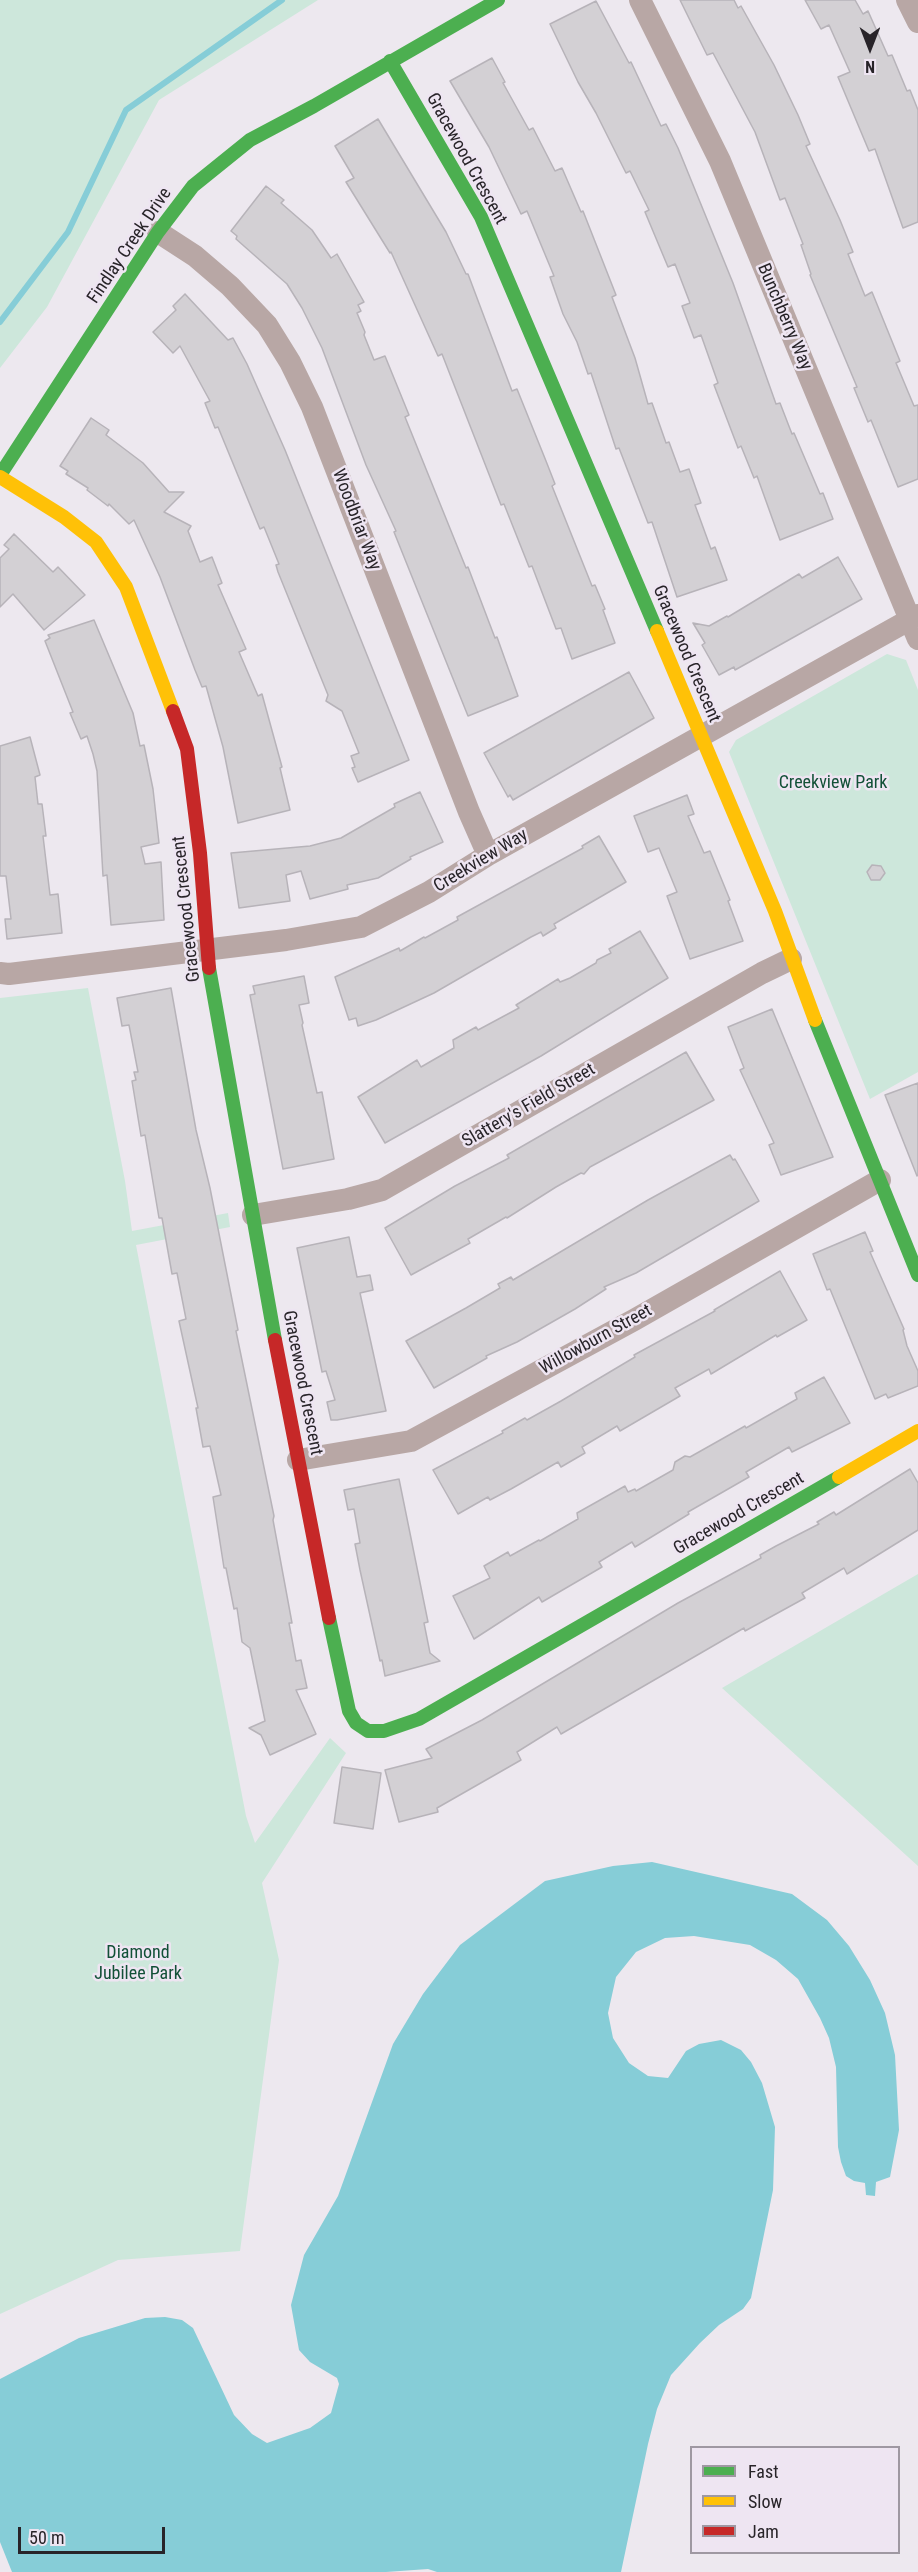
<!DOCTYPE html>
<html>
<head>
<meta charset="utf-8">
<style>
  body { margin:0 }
  #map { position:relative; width:918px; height:2572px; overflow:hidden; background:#ede8ef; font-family:"Roboto Condensed",sans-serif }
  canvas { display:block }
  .legend { position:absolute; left:690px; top:2446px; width:210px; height:108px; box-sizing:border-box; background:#eee5f2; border:2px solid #9f98a2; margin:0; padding:8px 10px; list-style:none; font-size:18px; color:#282429 }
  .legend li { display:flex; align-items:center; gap:12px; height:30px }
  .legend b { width:30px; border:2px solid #9f98a2 }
  .north { position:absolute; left:840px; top:18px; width:60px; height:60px; -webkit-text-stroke:4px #eee5f2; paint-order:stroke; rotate:180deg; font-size:16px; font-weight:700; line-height:24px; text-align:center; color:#282429 }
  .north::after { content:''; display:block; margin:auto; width:21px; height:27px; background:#282429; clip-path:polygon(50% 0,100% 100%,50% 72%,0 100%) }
  .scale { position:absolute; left:18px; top:2527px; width:147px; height:27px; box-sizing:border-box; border:3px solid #282429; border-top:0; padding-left:8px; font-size:18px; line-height:21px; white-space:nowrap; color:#282429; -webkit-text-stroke:4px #eee5f2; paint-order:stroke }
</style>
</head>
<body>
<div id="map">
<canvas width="918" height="2572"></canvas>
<ul class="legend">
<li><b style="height:8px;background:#4caf50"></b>Fast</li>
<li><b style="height:8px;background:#ffc107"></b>Slow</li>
<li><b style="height:8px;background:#c62828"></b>Jam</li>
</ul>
<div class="north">N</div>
<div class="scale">50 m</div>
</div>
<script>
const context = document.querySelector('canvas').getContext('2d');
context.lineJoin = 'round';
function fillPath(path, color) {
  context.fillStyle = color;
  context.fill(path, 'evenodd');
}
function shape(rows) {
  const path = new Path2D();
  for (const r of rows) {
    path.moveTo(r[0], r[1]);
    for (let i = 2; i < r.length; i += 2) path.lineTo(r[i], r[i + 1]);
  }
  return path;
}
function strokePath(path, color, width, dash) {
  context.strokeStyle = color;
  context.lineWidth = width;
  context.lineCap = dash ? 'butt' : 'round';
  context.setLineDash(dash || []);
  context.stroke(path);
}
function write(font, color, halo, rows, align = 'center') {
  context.font = font + ' "Roboto Condensed",sans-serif';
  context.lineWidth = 5;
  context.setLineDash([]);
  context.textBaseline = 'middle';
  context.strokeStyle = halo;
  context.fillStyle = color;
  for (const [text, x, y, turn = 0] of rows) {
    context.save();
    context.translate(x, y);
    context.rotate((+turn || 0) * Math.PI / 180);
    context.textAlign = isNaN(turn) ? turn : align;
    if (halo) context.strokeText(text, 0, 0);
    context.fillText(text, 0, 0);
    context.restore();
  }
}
fillPath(shape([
  [0,0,318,0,159,100,47,307,0,368],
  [887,654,906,660,918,690,918,1072,870,1099,729,752,736,740],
  [88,988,125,1181,132,1231,228,1213,230,1227,136,1245,246,1816,255,1843,330,1738,346,1753,262,1883,279,1960,240,2251,118,2260,0,2314,0,998],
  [918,1574,918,1866,722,1688]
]), '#cde7db');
fillPath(shape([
  [652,1862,792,1894,827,1920,849,1946,870,1980,885,2013,895,2055,899,2130,890,2177,876,2182,875,2196,866,2195,865,2183,854,2181,846,2176,841,2162,838,2147,836,2067,829,2038,820,2018,798,1979,776,1960,750,1945,694,1936,665,1938,636,1952,616,1977,608,2013,613,2038,629,2063,648,2076,668,2078,686,2051,699,2044,721,2040,741,2050,751,2062,762,2083,775,2127,773,2190,751,2298,743,2309,719,2325,700,2343,671,2375,657,2409,648,2444,621,2572,437,2572,428,2569,386,2572,12,2572,0,2542,0,2379,79,2338,145,2318,165,2317,182,2320,193,2328,234,2415,252,2434,267,2443,310,2428,331,2413,339,2384,337,2378,310,2362,299,2350,291,2305,304,2255,338,2196,393,2044,423,1994,460,1945,545,1881,613,1866]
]), '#86cdd7');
strokePath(shape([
  [0,322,68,232,126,110,282,0]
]), '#86cdd7', 6);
const building = shape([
  [680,0,734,0,738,8,741,6,774,65,798,115,810,144,806,146,840,220,853,252,848,254,865,296,872,292,900,361,896,363,914,406,918,405,918,479,898,487,871,420,868,422,854,388,857,387,810,275,811,274,801,245,803,244,785,198,780,200,755,132,713,53,707,55,680,0],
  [805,0,855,0,863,14,868,11,888,56,892,55,907,91,910,90,918,110,918,222,903,228,875,149,869,151,838,77,850,72,829,25,821,29,805,0],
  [596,1,629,63,631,62,661,126,666,124,678,148,733,283,776,404,780,403,792,434,794,433,820,494,823,493,833,519,780,540,757,476,754,478,741,446,738,448,714,385,718,383,701,335,694,338,682,306,690,303,675,264,668,267,645,212,649,210,630,171,626,173,596,113,578,82,550,24,596,1],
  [492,58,505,82,503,83,529,130,533,128,555,171,562,168,581,212,583,211,616,295,612,297,635,358,648,404,652,403,666,443,669,442,680,472,689,469,701,503,695,505,711,549,715,547,727,580,677,597,652,522,648,523,619,448,616,449,591,373,588,374,577,342,563,314,550,277,554,276,527,211,521,214,489,147,450,81,492,58],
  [378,119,446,232,466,274,468,274,512,391,517,389,546,461,555,484,552,486,592,586,595,585,605,609,603,610,615,643,572,659,561,628,556,629,532,566,529,567,504,504,501,505,442,354,438,356,391,252,390,253,346,182,354,178,335,146,378,119],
  [266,186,284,200,281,203,312,230,331,258,337,254,364,302,358,305,361,311,357,313,365,332,364,335,374,360,385,356,409,415,405,417,466,568,468,567,495,638,497,637,518,696,468,716,394,532,396,531,366,465,322,348,302,308,287,284,236,239,237,236,231,231,266,186],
  [185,294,228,340,233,338,247,364,285,450,409,760,358,782,352,768,355,767,351,756,359,753,342,711,326,701,328,695,278,572,276,565,279,564,264,527,260,529,218,427,215,428,205,403,210,401,180,346,173,353,153,332,176,310,173,306,185,294],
  [91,418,109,430,106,435,143,463,169,492,184,492,164,512,191,526,188,531,200,562,212,557,222,583,218,585,246,649,239,652,258,696,262,694,282,767,280,768,290,810,238,823,223,747,206,686,202,687,195,670,160,577,134,520,129,524,109,504,108,506,87,490,88,488,66,474,68,471,60,466,91,418],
  [14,534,53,572,58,567,85,595,44,630,13,594,0,607,0,558,9,549,4,545,14,534],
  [838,557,862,599,735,670,734,667,719,675,702,645,705,643,693,623,709,626,727,616,728,617,799,574,802,578,838,557],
  [94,620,133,713,140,746,144,745,153,789,159,843,141,847,145,864,161,862,164,920,111,925,107,875,103,876,97,771,93,754,87,736,81,739,70,713,73,712,45,641,50,638,48,635,94,620],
  [629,672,654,718,513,800,510,795,508,797,484,753,629,672],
  [30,737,40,775,35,777,38,804,42,804,46,836,43,836,50,895,58,894,62,933,7,939,5,919,11,919,6,876,0,876,0,746,30,737],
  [420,792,443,842,410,857,411,859,378,878,347,885,348,889,310,899,301,871,286,875,290,901,239,908,231,853,310,846,341,838,395,807,394,804,420,792],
  [687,795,694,814,688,816,704,853,710,851,730,900,728,901,743,941,690,959,667,896,677,892,659,848,648,852,634,816,687,795],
  [599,836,626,882,554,924,556,928,543,936,541,932,531,937,434,993,376,1020,358,1026,356,1018,349,1020,335,977,399,948,400,951,424,937,425,938,458,920,457,917,583,848,582,846,599,836],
  [872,865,881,866,885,873,880,880,871,880,867,872,872,865],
  [640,931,668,978,541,1056,385,1143,358,1097,417,1060,421,1067,454,1048,453,1040,476,1027,478,1030,519,1008,516,1005,558,979,560,982,570,978,596,963,597,960,611,953,609,949,640,931],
  [304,976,309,1003,299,1005,303,1023,302,1025,317,1093,322,1092,334,1159,283,1169,250,995,255,994,253,986,304,976],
  [171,988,196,1130,210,1188,238,1330,236,1331,274,1516,273,1520,292,1623,289,1623,296,1661,301,1660,307,1688,296,1690,316,1734,270,1755,261,1735,249,1728,265,1721,250,1648,242,1642,237,1608,234,1609,226,1568,224,1568,213,1497,221,1495,210,1446,203,1447,196,1408,198,1408,179,1321,186,1319,177,1273,172,1274,162,1218,159,1218,145,1135,141,1136,132,1081,136,1080,134,1072,138,1072,129,1025,122,1026,117,998,171,988],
  [772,1009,833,1157,781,1175,769,1145,774,1143,740,1070,744,1068,728,1027,772,1009],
  [686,1052,714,1100,590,1167,584,1174,581,1173,556,1187,507,1218,506,1217,468,1239,470,1243,411,1275,385,1228,455,1186,509,1158,507,1155,686,1052],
  [918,1083,918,1175,917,1176,885,1095,918,1083],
  [730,1155,733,1160,735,1159,759,1201,636,1273,604,1287,606,1289,575,1309,517,1342,486,1356,487,1358,434,1388,406,1341,466,1308,500,1288,498,1284,511,1277,513,1280,648,1200,730,1155],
  [865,1232,873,1251,870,1252,904,1329,903,1330,907,1346,918,1371,918,1386,888,1398,886,1394,875,1399,830,1289,827,1290,813,1254,865,1232],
  [349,1237,357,1277,370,1275,373,1290,360,1293,386,1411,337,1420,331,1420,327,1402,335,1400,326,1371,322,1372,297,1248,349,1237],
  [780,1271,807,1320,777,1337,776,1335,711,1374,709,1369,675,1388,680,1396,620,1431,617,1426,582,1447,585,1453,561,1467,558,1462,511,1489,490,1500,488,1497,458,1514,433,1470,503,1433,502,1431,525,1418,527,1420,561,1401,635,1357,634,1355,715,1311,714,1310,780,1271],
  [824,1377,850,1423,792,1452,789,1447,746,1472,749,1477,688,1512,689,1514,635,1547,632,1542,599,1562,602,1567,542,1602,539,1597,474,1639,453,1596,490,1578,484,1566,508,1552,510,1556,539,1540,540,1541,578,1519,577,1513,625,1486,628,1492,635,1489,636,1491,673,1470,675,1462,685,1456,690,1457,745,1426,746,1428,797,1399,795,1393,824,1377],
  [910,1469,918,1483,918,1530,847,1574,844,1568,802,1593,805,1598,745,1631,744,1628,561,1734,557,1727,517,1752,521,1760,437,1808,438,1812,399,1822,385,1770,432,1758,426,1749,482,1720,678,1603,761,1558,760,1555,776,1546,819,1524,817,1522,834,1512,836,1515,910,1469],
  [399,1479,428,1622,424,1623,430,1653,440,1661,385,1676,382,1660,380,1661,360,1570,355,1544,360,1543,354,1509,348,1510,344,1490,399,1479],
  [342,1767,381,1773,373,1829,334,1823,342,1767]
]);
fillPath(building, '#d3d0d4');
strokePath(building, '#b7b3b9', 1.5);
strokePath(shape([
  [640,0,720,161,918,639],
  [907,0,918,22],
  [158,232,195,256,230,286,267,325,290,362,312,407,469,812,488,855],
  [0,973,9,974,286,940,361,927,429,892,488,855,918,615],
  [253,1215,348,1199,382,1190,762,973,791,959],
  [298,1460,411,1441,634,1320,880,1180]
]), '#b8a7a5', 22);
strokePath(shape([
  [390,61,481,217,657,631],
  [0,475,158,232,193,186,250,140,314,106,498,0],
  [209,968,275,1340],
  [815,1020,918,1275],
  [329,1618,349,1711,356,1723,368,1731,384,1731,419,1719,839,1477]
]), '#4caf50', 14);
strokePath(shape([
  [0,477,64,517,96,542,126,587,173,711],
  [657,631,775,911,815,1020],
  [839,1477,918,1431]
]), '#ffc107', 14);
strokePath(shape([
  [173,711,187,749,200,853,209,968],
  [275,1340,329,1618]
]), '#c62828', 14);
write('18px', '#282429', '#eee5f2', [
  ["Gracewood Crescent",466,159,61],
  ["Findlay Creek Drive",130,246,-56],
  ["Bunchberry Way",784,317,67],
  ["Woodbriar Way",356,520,69],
  ["Gracewood Crescent",686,654,67],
  ["Creekview Way",481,861,-31],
  ["Gracewood Crescent",187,909,-96],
  ["Slattery's Field Street",529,1106,-30],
  ["Willowburn Street",596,1340,-29],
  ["Gracewood Crescent",302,1383,79],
  ["Gracewood Crescent",739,1514,-30]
]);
write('18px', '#125037', '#eee5f2', [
  ["Creekview Park",833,783],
  ["Diamond",138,1953],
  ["Jubilee Park",138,1974]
]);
</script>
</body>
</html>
